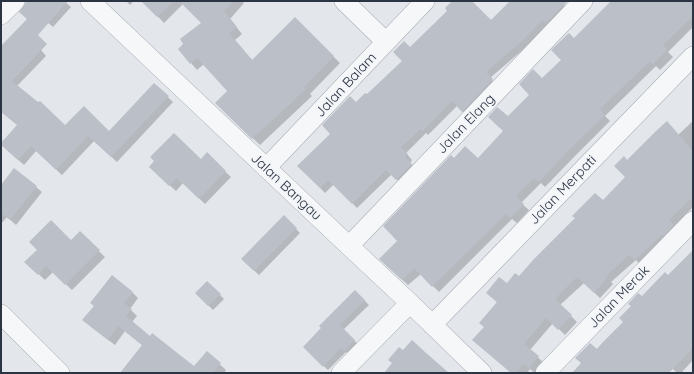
<!DOCTYPE html>
<html>
<head>
<meta charset="utf-8">
<style>
  body { margin:0 }
  #map { position:relative; width:694px; height:374px; overflow:hidden; background:#e3e6eb; font-family:Quicksand,sans-serif }
  canvas { display:block }
  .frame { position:absolute; inset:0; border:2px solid #2a3443; pointer-events:none }
</style>
</head>
<body>
<div id="map">
<canvas width="694" height="374"></canvas>
<div class="frame"></div>
</div>
<script>
const context = document.querySelector('canvas').getContext('2d');
context.lineJoin = 'round';
function fillPath(path, color) {
  context.fillStyle = color;
  context.fill(path, 'evenodd');
}
function shape(rows) {
  const path = new Path2D();
  for (const r of rows) {
    path.moveTo(r[0], r[1]);
    for (let i = 2; i < r.length; i += 2) path.lineTo(r[i], r[i + 1]);
  }
  return path;
}
function strokePath(path, color, width, dash) {
  context.strokeStyle = color;
  context.lineWidth = width;
  context.lineCap = dash ? 'butt' : 'round';
  context.setLineDash(dash || []);
  context.stroke(path);
}
function write(font, color, halo, rows, align = 'center') {
  context.font = font + ' Quicksand,sans-serif';
  context.lineWidth = 4;
  context.setLineDash([]);
  context.textBaseline = 'middle';
  context.strokeStyle = halo;
  context.fillStyle = color;
  for (const [text, x, y, turn = 0] of rows) {
    context.save();
    context.translate(x, y);
    context.rotate((+turn || 0) * Math.PI / 180);
    context.textAlign = isNaN(turn) ? turn : align;
    if (halo) context.strokeText(text, 0, 0);
    context.fillText(text, 0, 0);
    context.restore();
  }
}
fillPath(shape([
  [27,1,64,1,71,7,53,27,31,8,27,3],
  [126,1,134,1,130,5],
  [143,1,242,1,244,3,230,19,242,34,235,40,253,61,295,19,340,63,310,94,312,96,260,145,216,103,228,91,204,64,197,70,191,63,202,23,183,4,164,23],
  [453,1,471,1,491,21,512,1,560,1,569,10,490,78,497,85,467,116,457,106,428,135,426,133,406,153,412,160,410,163,417,170,402,185,392,174,357,208,334,184,325,193,299,166,332,134,357,104,367,96,403,61,410,48,448,11],
  [612,1,693,1,693,27,668,52,673,57,660,70,656,66,605,116,610,121,576,155,545,187,541,183,521,203,529,210,517,223,512,219,439,292,421,274,408,285,386,265,398,241,454,160,478,159,504,131,508,118,530,95,542,79,562,60,574,40],
  [1,47,41,50,46,56,17,86,65,127,109,132,154,84,173,102,117,162,94,141,62,175,36,151,24,165,6,149,18,125,1,111],
  [693,121,693,207,674,227,679,231,641,266,636,260,611,282,613,284,600,298,584,283,560,305,577,322,565,335,553,323,530,350,544,363,535,373,530,369,527,373,512,373,485,327,498,303,487,293,519,278,603,202,627,177,627,161,678,135],
  [207,154,231,177,205,204,183,183,176,191,150,167,201,160],
  [1,187,36,187,42,192,16,225,7,217,1,224],
  [284,217,300,233,259,275,242,259],
  [80,233,105,257,72,290,53,272,45,280,26,262,38,250,71,242],
  [693,252,693,360,681,373,677,373,672,368,668,373,573,373,624,322,642,298,668,277],
  [207,282,224,299,213,310,196,293],
  [355,291,369,305,343,330,359,345,349,355,346,352,328,370,304,347],
  [132,292,138,298,130,309,137,316,132,322,150,337,195,367,207,353,226,370,224,373,122,373,143,346,125,331,115,345,90,326]
]), '#0003');
fillPath(shape([
  [27,1,68,1,38,35,47,44,12,81,38,102,40,101,65,125,84,106,109,131,154,83,169,96,111,157,88,136,56,170,31,146,18,160,1,145,1,143,17,125,1,112,1,46,27,19,19,12],
  [141,1,174,1,157,17],
  [179,1,234,1,224,11,237,27,229,33,252,60,295,17,334,56,304,87,306,89,252,139,215,103,227,91,197,58,190,64,178,49,183,44,180,39,201,23],
  [452,1,472,1,491,20,510,1,568,1,546,23,543,20,521,42,486,72,493,79,462,112,452,101,423,131,421,129,401,147,408,154,405,157,412,164,396,180,386,170,352,204,328,180,320,188,297,166,330,134,322,125,350,96,356,102,365,93,367,94,402,61,393,52,404,41,410,47,447,11,445,8],
  [611,1,693,1,693,16,663,45,667,50,653,64,650,61,600,109,605,115,570,149,539,182,534,178,516,196,524,204,510,218,506,214,432,287,414,268,402,280,379,259,397,241,383,226,451,155,454,158,465,146,478,158,503,131,488,117,497,107,508,116,529,95,519,84,533,69,542,78,561,60,551,50,569,33,574,38],
  [667,121,693,151,693,197,669,220,674,225,663,236,662,235,635,260,629,255,606,276,608,277,594,293,577,277,555,299,572,315,558,330,546,318,524,344,539,356,529,368,524,364,516,373,511,373,472,340,484,327,479,323,497,302,486,293,499,277,507,283,515,273,519,276,534,259,575,218,572,216,595,193,603,200,625,177,614,166,624,156,627,160,655,132],
  [174,133,201,159,207,152,226,171,199,199,177,178,169,186,149,167,154,161,150,157],
  [14,168,37,186,10,220,1,213,1,185],
  [284,215,297,228,254,271,241,259],
  [51,220,71,240,80,231,100,250,65,285,46,266,38,275,24,262,37,250,29,242],
  [693,250,693,348,669,373,572,373,581,363,575,358,590,343,597,349,602,343,623,322,619,318,631,306,628,304,638,293,642,296,665,272,668,275],
  [112,275,133,292,124,303,132,309,126,316,150,336,152,333,194,366,207,351,221,363,213,373,120,373,142,345,118,326,108,340,82,320,94,306,90,303],
  [207,281,221,294,208,306,195,293],
  [355,290,365,300,340,325,355,340,344,351,341,348,323,367,303,347,321,328,319,326],
  [412,340,425,352,449,373,384,373,392,363,388,360,399,347,403,350]
]), '#babfc8');
const minor = shape([
  [90,1,349,246,410,303,482,373],
  [344,1,386,42],
  [1,15,15,1],
  [266,168,425,1],
  [349,246,583,1],
  [1,314,60,373],
  [432,325,693,56],
  [341,373,410,303],
  [545,373,693,221]
]);
strokePath(minor, '#a8adb5', 20);
strokePath(minor, '#f6f7f9', 19);
write('14px', '#2a3443', '#f3f5f8', [
  ["Jalan Balam",346,85,-47],
  ["Jalan Elang",466,124,-46],
  ["Jalan Bangau",286,187,43],
  ["Jalan Merpati",563,190,-46],
  ["Jalan Merak",619,297,-46]
]);
</script>
</body>
</html>
